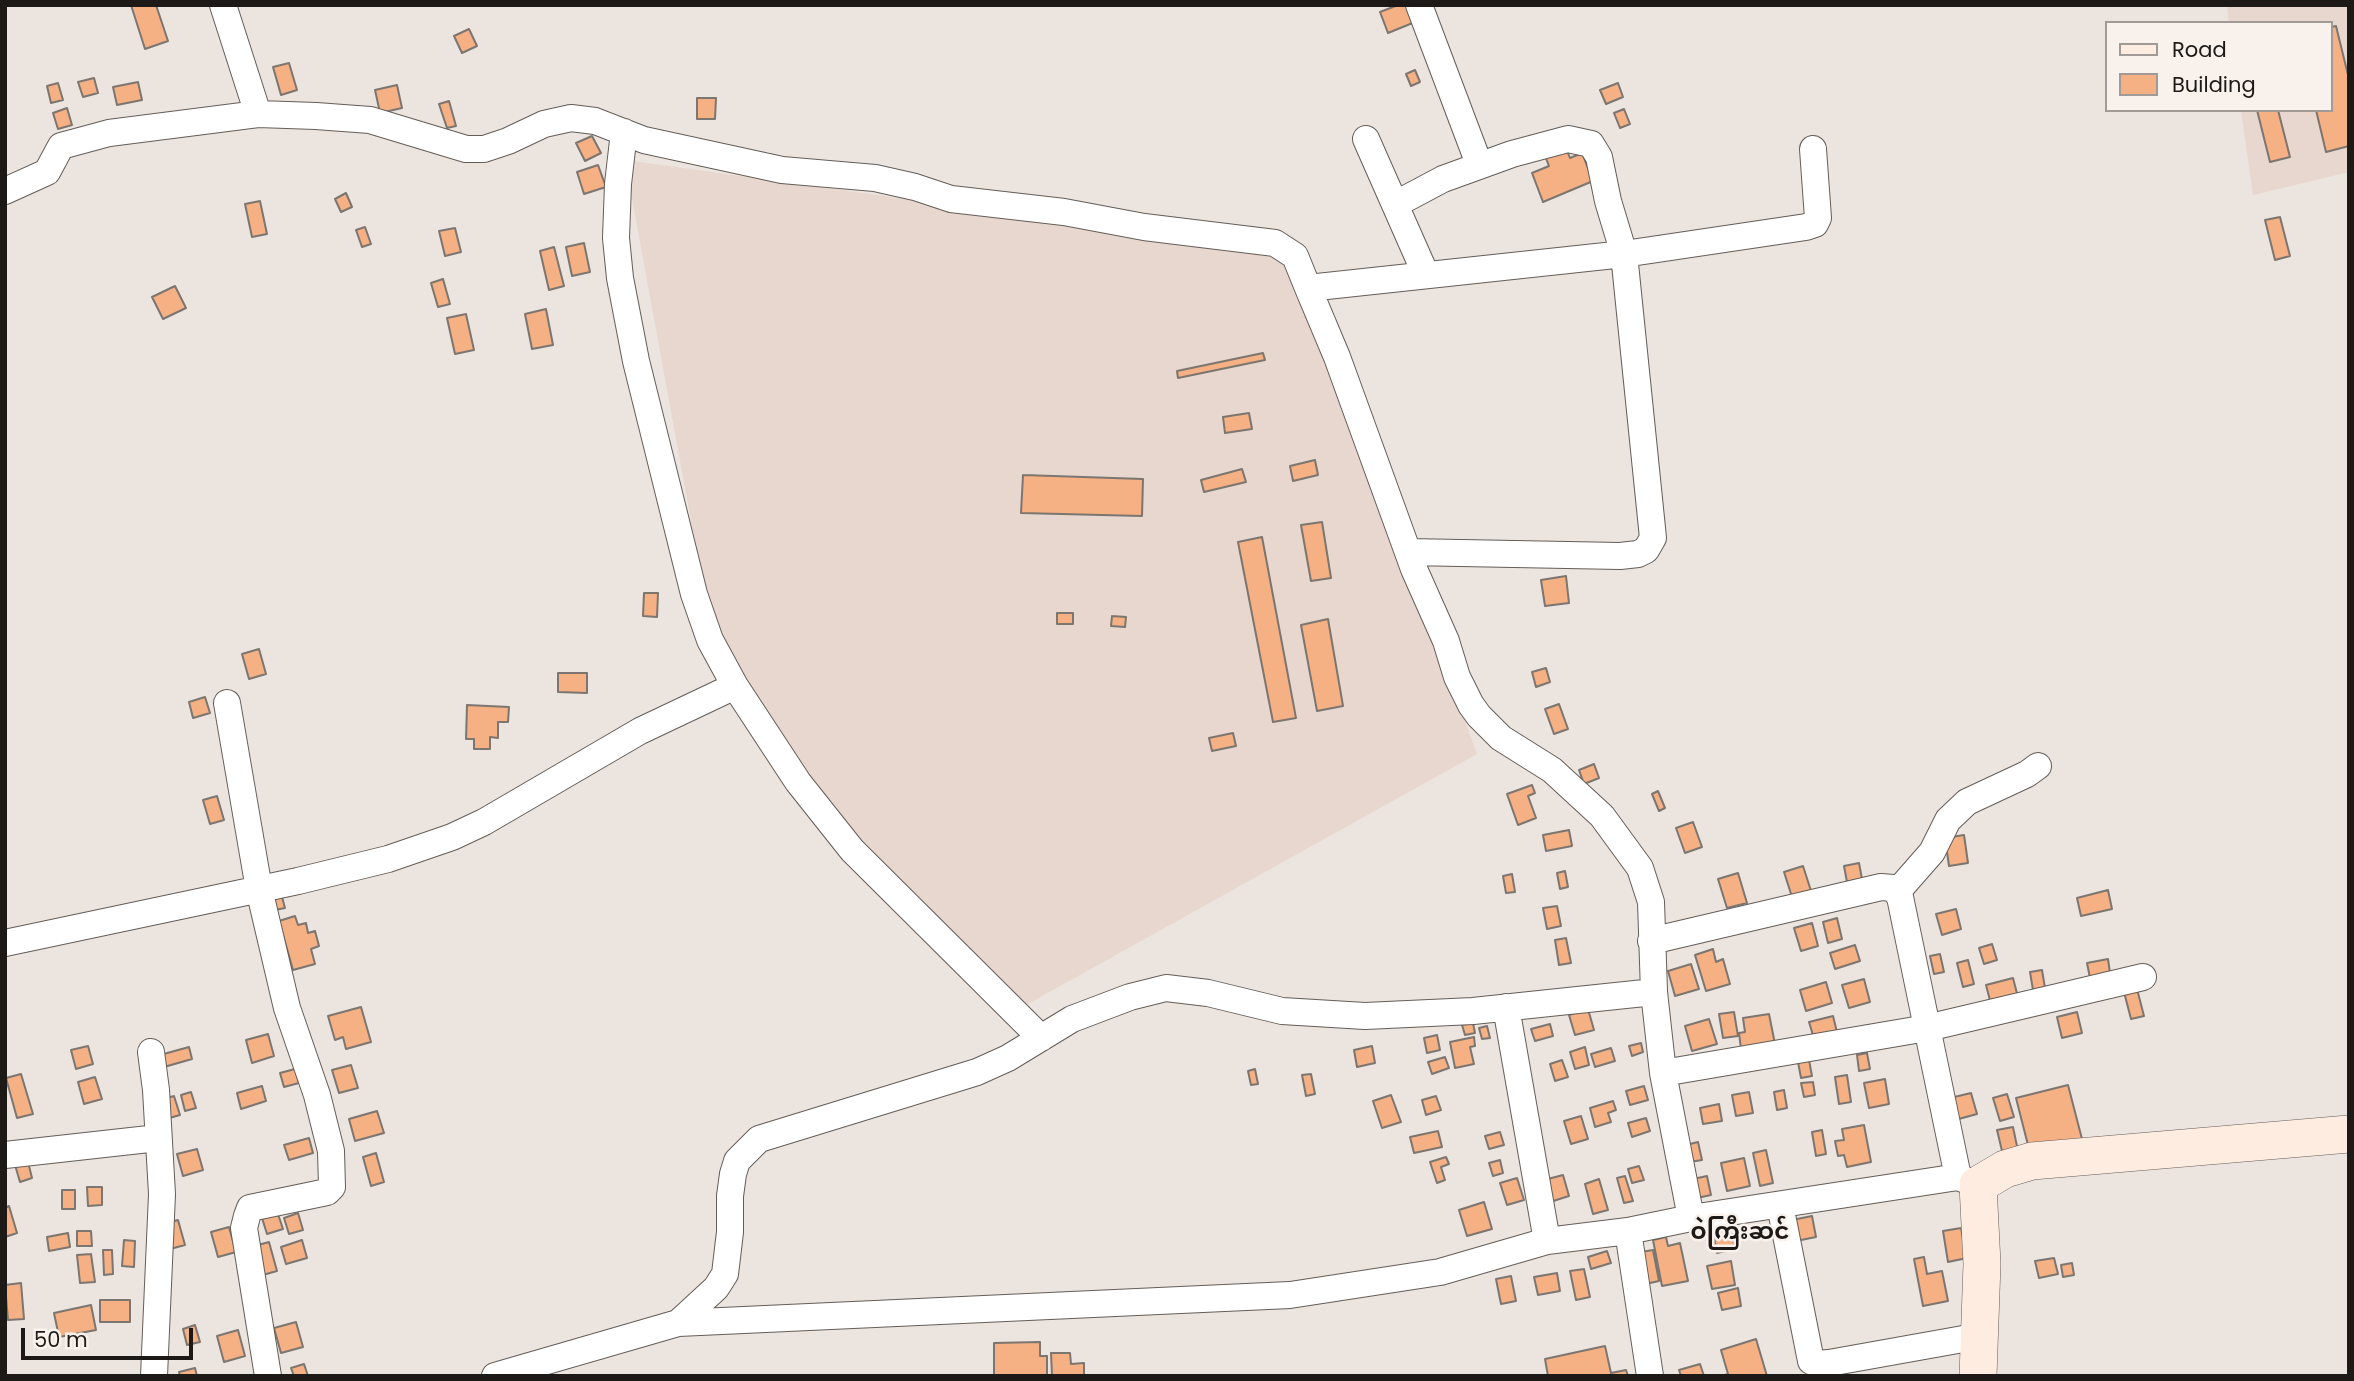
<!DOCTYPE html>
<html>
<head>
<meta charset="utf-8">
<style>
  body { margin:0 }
  #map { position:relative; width:2354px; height:1381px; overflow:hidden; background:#ece4de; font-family:Poppins,sans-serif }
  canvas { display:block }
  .frame { position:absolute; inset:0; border:7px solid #1c1917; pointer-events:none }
  .legend { position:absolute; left:2105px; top:21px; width:228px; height:91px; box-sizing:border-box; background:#f9f1ec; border:2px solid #a19b97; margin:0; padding:9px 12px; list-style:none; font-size:21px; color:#1c1917 }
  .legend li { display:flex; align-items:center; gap:14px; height:35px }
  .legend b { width:35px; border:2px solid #a19b97 }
  .scale { position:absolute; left:21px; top:1328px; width:172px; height:32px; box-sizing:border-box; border:4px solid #1c1917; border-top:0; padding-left:9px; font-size:21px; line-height:24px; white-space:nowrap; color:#1c1917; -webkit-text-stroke:5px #f9f1ec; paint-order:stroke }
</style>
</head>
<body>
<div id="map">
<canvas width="2354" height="1381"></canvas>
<div class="frame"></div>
<ul class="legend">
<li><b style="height:9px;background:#feece1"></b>Road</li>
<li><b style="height:19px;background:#f5b184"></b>Building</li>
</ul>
<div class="scale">50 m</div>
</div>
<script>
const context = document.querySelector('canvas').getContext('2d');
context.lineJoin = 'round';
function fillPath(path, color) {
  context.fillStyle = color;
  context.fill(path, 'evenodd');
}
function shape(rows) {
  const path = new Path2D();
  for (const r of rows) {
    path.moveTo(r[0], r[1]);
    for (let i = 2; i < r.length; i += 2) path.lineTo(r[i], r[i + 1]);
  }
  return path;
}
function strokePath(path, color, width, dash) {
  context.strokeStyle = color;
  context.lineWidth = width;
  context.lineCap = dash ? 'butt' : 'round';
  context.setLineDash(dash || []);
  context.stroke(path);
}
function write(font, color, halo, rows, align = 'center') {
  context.font = font + ' Poppins,"Noto Sans Myanmar",sans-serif';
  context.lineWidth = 5;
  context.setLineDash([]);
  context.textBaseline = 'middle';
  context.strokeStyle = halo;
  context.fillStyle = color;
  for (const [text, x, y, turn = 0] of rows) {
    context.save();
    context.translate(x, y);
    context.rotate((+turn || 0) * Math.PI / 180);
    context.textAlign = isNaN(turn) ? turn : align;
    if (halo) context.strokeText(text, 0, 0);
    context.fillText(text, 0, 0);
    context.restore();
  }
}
fillPath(shape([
  [2227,5,2349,5,2349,172,2253,195,2241,110,2331,110,2331,23,2229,23],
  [625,160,1280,251,1408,564,1477,754,1026,1005,829,817,711,630]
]), '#e7d7ce');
const building = shape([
  [131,5,156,5,168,41,145,49,131,5],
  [1398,5,1408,5,1415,22,1388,33,1380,12,1398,5],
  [2336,26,2349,79,2349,146,2326,152,2316,110,2331,110,2331,27,2336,26],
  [469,29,477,46,462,53,454,36,469,29],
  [289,63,297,90,281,95,273,67,289,63],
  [1415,70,1420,82,1411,86,1406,74,1415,70],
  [94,78,98,93,83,97,78,82,94,78],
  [138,82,142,100,117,105,113,87,138,82],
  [58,83,63,100,51,103,47,86,58,83],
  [1618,83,1623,97,1606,104,1600,90,1618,83],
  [397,85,402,108,380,113,375,90,397,85],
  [697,98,716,98,715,119,697,119,697,98],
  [449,101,456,126,447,128,439,104,449,101],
  [67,108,72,125,58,129,53,113,67,108],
  [1624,109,1630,124,1620,128,1614,113,1624,109],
  [2257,110,2278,110,2290,157,2270,162,2257,110],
  [592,136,601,153,585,161,576,143,592,136],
  [1564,143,1570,158,1582,153,1593,181,1543,202,1532,173,1549,166,1543,151,1564,143],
  [598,165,606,187,584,194,577,172,598,165],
  [346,193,352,207,341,212,335,199,346,193],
  [260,201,267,234,252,237,245,204,260,201],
  [2280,217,2290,256,2275,260,2265,220,2280,217],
  [365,227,371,244,362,247,356,230,365,227],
  [455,228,461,252,445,256,439,231,455,228],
  [584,243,590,272,572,276,566,247,584,243],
  [554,247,564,286,549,290,540,251,554,247],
  [443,279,450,304,438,307,431,283,443,279],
  [175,286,186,308,163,319,152,297,175,286],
  [546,309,553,345,532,349,525,314,546,309],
  [466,314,474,350,455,354,447,318,466,314],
  [1263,353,1265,360,1178,378,1177,371,1263,353],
  [1249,413,1252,429,1225,433,1223,417,1249,413],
  [1315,460,1318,475,1293,481,1290,466,1315,460],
  [1242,469,1246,482,1204,492,1201,480,1242,469],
  [1023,475,1143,479,1142,516,1021,513,1023,475],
  [1322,522,1331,578,1311,581,1301,525,1322,522],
  [1262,537,1296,718,1273,722,1238,542,1262,537],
  [1566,576,1569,603,1545,606,1541,580,1566,576],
  [644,593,658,593,657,617,643,616,644,593],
  [1057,613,1073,613,1073,624,1057,624,1057,613],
  [1112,616,1126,617,1125,627,1111,626,1112,616],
  [1328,619,1343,706,1317,711,1301,625,1328,619],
  [259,649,266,674,249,679,242,654,259,649],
  [1546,668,1550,682,1536,687,1532,672,1546,668],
  [558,673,587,673,587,693,558,692,558,673],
  [205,697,210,713,193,718,189,702,205,697],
  [1559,704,1568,729,1554,734,1545,709,1559,704],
  [467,705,509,707,508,722,498,722,498,738,490,737,490,749,474,749,474,739,466,739,467,705],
  [1233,733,1236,746,1212,751,1209,738,1233,733],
  [1594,764,1599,778,1584,784,1579,770,1594,764],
  [1532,785,1535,793,1528,796,1536,818,1518,825,1507,794,1532,785],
  [1658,791,1665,808,1659,811,1652,794,1658,791],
  [217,796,224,820,210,824,203,800,217,796],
  [1693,822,1702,847,1685,853,1676,828,1693,822],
  [1569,830,1572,846,1546,851,1543,835,1569,830],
  [1964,835,1968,863,1949,866,1945,838,1964,835],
  [1859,863,1862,879,1847,882,1844,866,1859,863],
  [1803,866,1812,894,1793,900,1784,872,1803,866],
  [1565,871,1568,887,1560,889,1557,873,1565,871],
  [1738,873,1747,903,1727,908,1718,879,1738,873],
  [1512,874,1515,892,1506,893,1503,876,1512,874],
  [2108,890,2112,909,2081,916,2077,898,2108,890],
  [282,897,285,908,275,910,272,899,282,897],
  [1557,906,1561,926,1547,929,1543,908,1557,906],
  [1956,909,1961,929,1942,935,1936,914,1956,909],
  [295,916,298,925,306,923,308,933,315,931,319,946,311,949,315,964,293,970,279,921,295,916],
  [1837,918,1842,939,1828,943,1823,922,1837,918],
  [1812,923,1818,946,1801,951,1794,928,1812,923],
  [1566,938,1571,963,1559,965,1555,940,1566,938],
  [1992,944,1997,960,1984,964,1979,948,1992,944],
  [1855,945,1860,961,1835,969,1830,953,1855,945],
  [1713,949,1716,962,1723,959,1730,984,1706,991,1695,955,1713,949],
  [1940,954,1944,972,1934,974,1930,956,1940,954],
  [2108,959,2111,980,2091,983,2087,963,2108,959],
  [1968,960,1974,984,1963,987,1957,963,1968,960],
  [1691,964,1699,989,1675,996,1668,971,1691,964],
  [2042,970,2045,988,2033,990,2030,972,2042,970],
  [2013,978,2019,1001,1992,1008,1986,985,2013,978],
  [1864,979,1870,1002,1849,1008,1842,985,1864,979],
  [1826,982,1832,1003,1806,1011,1800,990,1826,982],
  [2137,989,2144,1016,2131,1019,2124,992,2137,989],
  [361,1007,371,1042,346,1049,343,1037,335,1040,328,1016,361,1007],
  [1588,1009,1594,1030,1575,1035,1569,1015,1588,1009],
  [1734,1012,1738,1036,1723,1038,1719,1014,1734,1012],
  [2077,1012,2082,1033,2062,1038,2057,1017,2077,1012],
  [1769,1014,1775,1044,1741,1049,1739,1033,1745,1032,1743,1018,1769,1014],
  [1833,1016,1838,1036,1815,1042,1809,1022,1833,1016],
  [1709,1019,1717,1044,1692,1051,1685,1026,1709,1019],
  [1473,1023,1475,1033,1465,1035,1462,1025,1473,1023],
  [1550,1024,1553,1036,1535,1041,1531,1029,1550,1024],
  [1487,1026,1490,1038,1482,1039,1479,1028,1487,1026],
  [268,1034,274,1056,252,1063,246,1040,268,1034],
  [1437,1035,1440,1050,1427,1053,1424,1038,1437,1035],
  [1474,1037,1475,1046,1470,1047,1474,1064,1455,1068,1450,1042,1474,1037],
  [1641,1043,1643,1052,1632,1056,1629,1046,1641,1043],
  [88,1046,93,1064,76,1069,71,1050,88,1046],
  [1372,1046,1375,1063,1357,1067,1354,1050,1372,1046],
  [189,1047,192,1059,164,1067,160,1055,189,1047],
  [1585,1047,1589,1065,1575,1069,1570,1052,1585,1047],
  [1611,1048,1615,1061,1595,1067,1591,1054,1611,1048],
  [1867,1053,1870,1069,1859,1071,1857,1055,1867,1053],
  [1445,1057,1449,1068,1432,1074,1428,1062,1445,1057],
  [1562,1060,1568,1077,1555,1081,1550,1064,1562,1060],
  [1809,1060,1812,1076,1801,1078,1798,1062,1809,1060],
  [351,1065,358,1088,339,1093,332,1070,351,1065],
  [295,1069,299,1083,284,1087,280,1073,295,1069],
  [1255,1069,1258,1084,1251,1085,1248,1071,1255,1069],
  [21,1074,33,1114,17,1118,6,1078,21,1074],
  [1311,1074,1315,1094,1306,1096,1302,1075,1311,1074],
  [1847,1075,1851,1102,1839,1104,1835,1077,1847,1075],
  [95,1077,102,1099,84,1104,78,1082,95,1077],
  [1885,1079,1889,1104,1869,1108,1864,1083,1885,1079],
  [1813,1082,1815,1095,1804,1097,1801,1083,1813,1082],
  [2068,1085,2082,1139,2030,1153,2016,1098,2068,1085],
  [262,1086,266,1101,241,1109,237,1093,262,1086],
  [1644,1086,1648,1100,1630,1105,1626,1091,1644,1086],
  [1784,1090,1787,1108,1777,1110,1774,1092,1784,1090],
  [191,1092,196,1108,185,1111,181,1095,191,1092],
  [1749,1092,1753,1113,1736,1116,1732,1095,1749,1092],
  [1971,1093,1977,1114,1955,1120,1950,1098,1971,1093],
  [2007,1094,2014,1117,2000,1121,1993,1098,2007,1094],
  [1391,1095,1401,1122,1382,1128,1373,1101,1391,1095],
  [174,1096,180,1115,166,1119,160,1100,174,1096],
  [1436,1096,1441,1110,1426,1115,1422,1100,1436,1096],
  [1613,1101,1616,1110,1608,1113,1611,1122,1595,1127,1590,1108,1613,1101],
  [1719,1104,1722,1121,1703,1124,1700,1108,1719,1104],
  [377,1111,384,1133,355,1141,349,1119,377,1111],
  [1581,1116,1588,1139,1571,1144,1564,1121,1581,1116],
  [1646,1118,1650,1131,1632,1137,1628,1123,1646,1118],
  [1864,1125,1871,1162,1847,1167,1844,1155,1838,1156,1835,1141,1844,1140,1842,1129,1864,1125],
  [2013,1127,2018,1151,2003,1155,1997,1130,2013,1127],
  [1822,1130,1826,1154,1816,1156,1812,1132,1822,1130],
  [1438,1131,1442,1147,1414,1153,1410,1137,1438,1131],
  [1500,1132,1504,1145,1489,1149,1485,1136,1500,1132],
  [309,1138,313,1153,289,1160,284,1145,309,1138],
  [1698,1142,1702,1160,1690,1162,1686,1145,1698,1142],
  [197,1149,203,1170,183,1176,177,1154,197,1149],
  [1766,1150,1773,1183,1760,1186,1753,1153,1766,1150],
  [376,1153,384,1182,371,1186,363,1157,376,1153],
  [1446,1157,1449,1164,1441,1167,1445,1180,1437,1183,1430,1162,1446,1157],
  [1744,1158,1750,1186,1727,1191,1721,1163,1744,1158],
  [1500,1160,1503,1173,1493,1176,1489,1163,1500,1160],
  [28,1162,32,1178,20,1182,15,1165,28,1162],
  [1639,1166,1644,1180,1632,1183,1628,1169,1639,1166],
  [1563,1175,1569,1196,1550,1202,1544,1180,1563,1175],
  [1625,1176,1633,1201,1624,1203,1617,1178,1625,1176],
  [1707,1176,1711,1195,1697,1198,1693,1179,1707,1176],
  [1517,1178,1524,1200,1507,1205,1500,1183,1517,1178],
  [1599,1179,1608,1210,1593,1214,1585,1184,1599,1179],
  [87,1187,102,1187,102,1205,88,1206,87,1187],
  [62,1190,75,1190,75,1209,62,1209,62,1190],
  [1484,1202,1492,1229,1467,1236,1459,1210,1484,1202],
  [9,1206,17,1233,5,1237,5,1208,9,1206],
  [298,1213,303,1230,289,1234,284,1218,298,1213],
  [278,1214,283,1229,267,1234,262,1218,278,1214],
  [1812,1216,1816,1237,1796,1241,1792,1220,1812,1216],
  [178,1220,185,1245,170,1249,163,1224,178,1220],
  [229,1227,236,1252,218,1257,211,1232,229,1227],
  [1961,1228,1967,1258,1948,1262,1943,1231,1961,1228],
  [77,1231,91,1231,92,1246,77,1246,77,1231],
  [68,1233,70,1247,49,1251,47,1237,68,1233],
  [1732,1234,1735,1249,1717,1253,1714,1238,1732,1234],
  [1666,1237,1668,1246,1680,1243,1688,1281,1662,1286,1653,1240,1666,1237],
  [124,1240,135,1241,134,1267,122,1266,124,1240],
  [302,1240,307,1258,286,1264,281,1247,302,1240],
  [269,1242,277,1271,259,1276,251,1247,269,1242],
  [103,1250,112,1250,113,1274,104,1275,103,1250],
  [1653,1250,1659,1281,1641,1285,1635,1253,1653,1250],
  [1607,1251,1611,1263,1591,1269,1588,1257,1607,1251],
  [91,1254,95,1282,80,1283,77,1255,91,1254],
  [1924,1257,1927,1274,1942,1271,1948,1301,1923,1306,1914,1259,1924,1257],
  [2054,1258,2058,1274,2039,1278,2035,1261,2054,1258],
  [1731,1261,1735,1285,1712,1289,1707,1266,1731,1261],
  [2072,1263,2074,1275,2063,1277,2061,1265,2072,1263],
  [1584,1269,1590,1297,1576,1300,1570,1271,1584,1269],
  [1557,1273,1560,1291,1538,1295,1534,1277,1557,1273],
  [1511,1276,1516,1301,1501,1304,1496,1279,1511,1276],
  [21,1283,24,1319,8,1320,5,1285,21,1283],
  [1738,1288,1741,1306,1722,1310,1718,1293,1738,1288],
  [100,1300,130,1300,130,1322,100,1322,100,1300],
  [91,1305,96,1330,59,1337,54,1313,91,1305],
  [296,1322,303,1347,281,1353,274,1328,296,1322],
  [195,1325,200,1342,187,1345,183,1329,195,1325],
  [238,1330,245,1356,224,1362,217,1336,238,1330],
  [1756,1339,1767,1376,1721,1376,1728,1374,1721,1350,1756,1339],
  [1040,1342,1040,1356,1047,1356,1047,1376,994,1376,994,1343,1040,1342],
  [1605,1346,1611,1373,1626,1370,1628,1376,1548,1376,1545,1359,1605,1346],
  [1051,1353,1070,1353,1071,1364,1084,1363,1084,1376,1052,1376,1051,1353],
  [304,1364,308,1376,294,1376,291,1368,304,1364],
  [1700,1364,1704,1376,1681,1376,1679,1370,1700,1364],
  [195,1368,197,1376,180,1376,179,1372,195,1368]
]);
fillPath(building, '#f5b184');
strokePath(building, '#7c7570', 2);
const street = shape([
  [223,5,258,114],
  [1419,5,1479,164],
  [624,132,618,184,616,238,620,278,636,361,694,594,710,640,735,686,798,782,852,850,1041,1038],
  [1366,139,1426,275],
  [5,191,47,172,61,146,109,133,258,114,316,116,370,120,466,149,484,149,508,141,544,124,571,118,595,121,644,140,782,170,875,178,915,187,951,199,1064,212,1144,227,1275,243,1295,256,1308,288,1337,357,1414,569,1446,641,1457,677,1471,705,1479,716,1501,738,1552,770,1602,816,1640,868,1651,902,1654,992,1663,1073,1691,1218],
  [1396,204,1443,179,1512,154,1568,139,1591,144,1599,157,1608,201,1624,254,1653,538,1646,550,1638,554,1620,556,1408,552],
  [1308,288,1624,254,1806,227,1815,224,1818,218,1813,149],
  [227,703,259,889,287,1008,317,1095,331,1151,332,1187,327,1192,250,1208,247,1216,244,1228,268,1376],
  [1897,892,1932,852,1948,820,1967,802,2027,774,2038,766],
  [1651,941,1881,887,1893,888,1900,897,1958,1177],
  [5,943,298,881,388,859,452,837,484,822,640,731,735,686],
  [1506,1007,1547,1241],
  [151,1052,156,1090,162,1194,154,1376],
  [1663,1073,1927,1028,2143,977],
  [5,1155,158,1138],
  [1780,1205,1811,1361,1817,1364,1829,1363,1980,1336],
  [1628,1231,1650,1376],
  [678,1323,716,1288,725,1274,730,1232,730,1196,733,1174,737,1161,759,1139,977,1072,1008,1058,1072,1019,1130,997,1166,988,1208,993,1282,1011,1365,1016,1473,1011,1654,992],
  [495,1376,678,1323,1290,1295,1440,1272,1547,1241,1628,1231,1691,1218,1958,1177,1978,1185]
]);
const secondary = shape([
  [1978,1376,1982,1264,1978,1185,2005,1169,2032,1161,2349,1134]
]);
strokePath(street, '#645d58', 28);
strokePath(secondary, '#645d58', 38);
strokePath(street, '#fff', 26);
strokePath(secondary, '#feece1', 37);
write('bold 23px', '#1c1917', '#f9f1ec', [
  ["ဝဲကြီးဆင်",1740,1233]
]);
</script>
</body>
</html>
